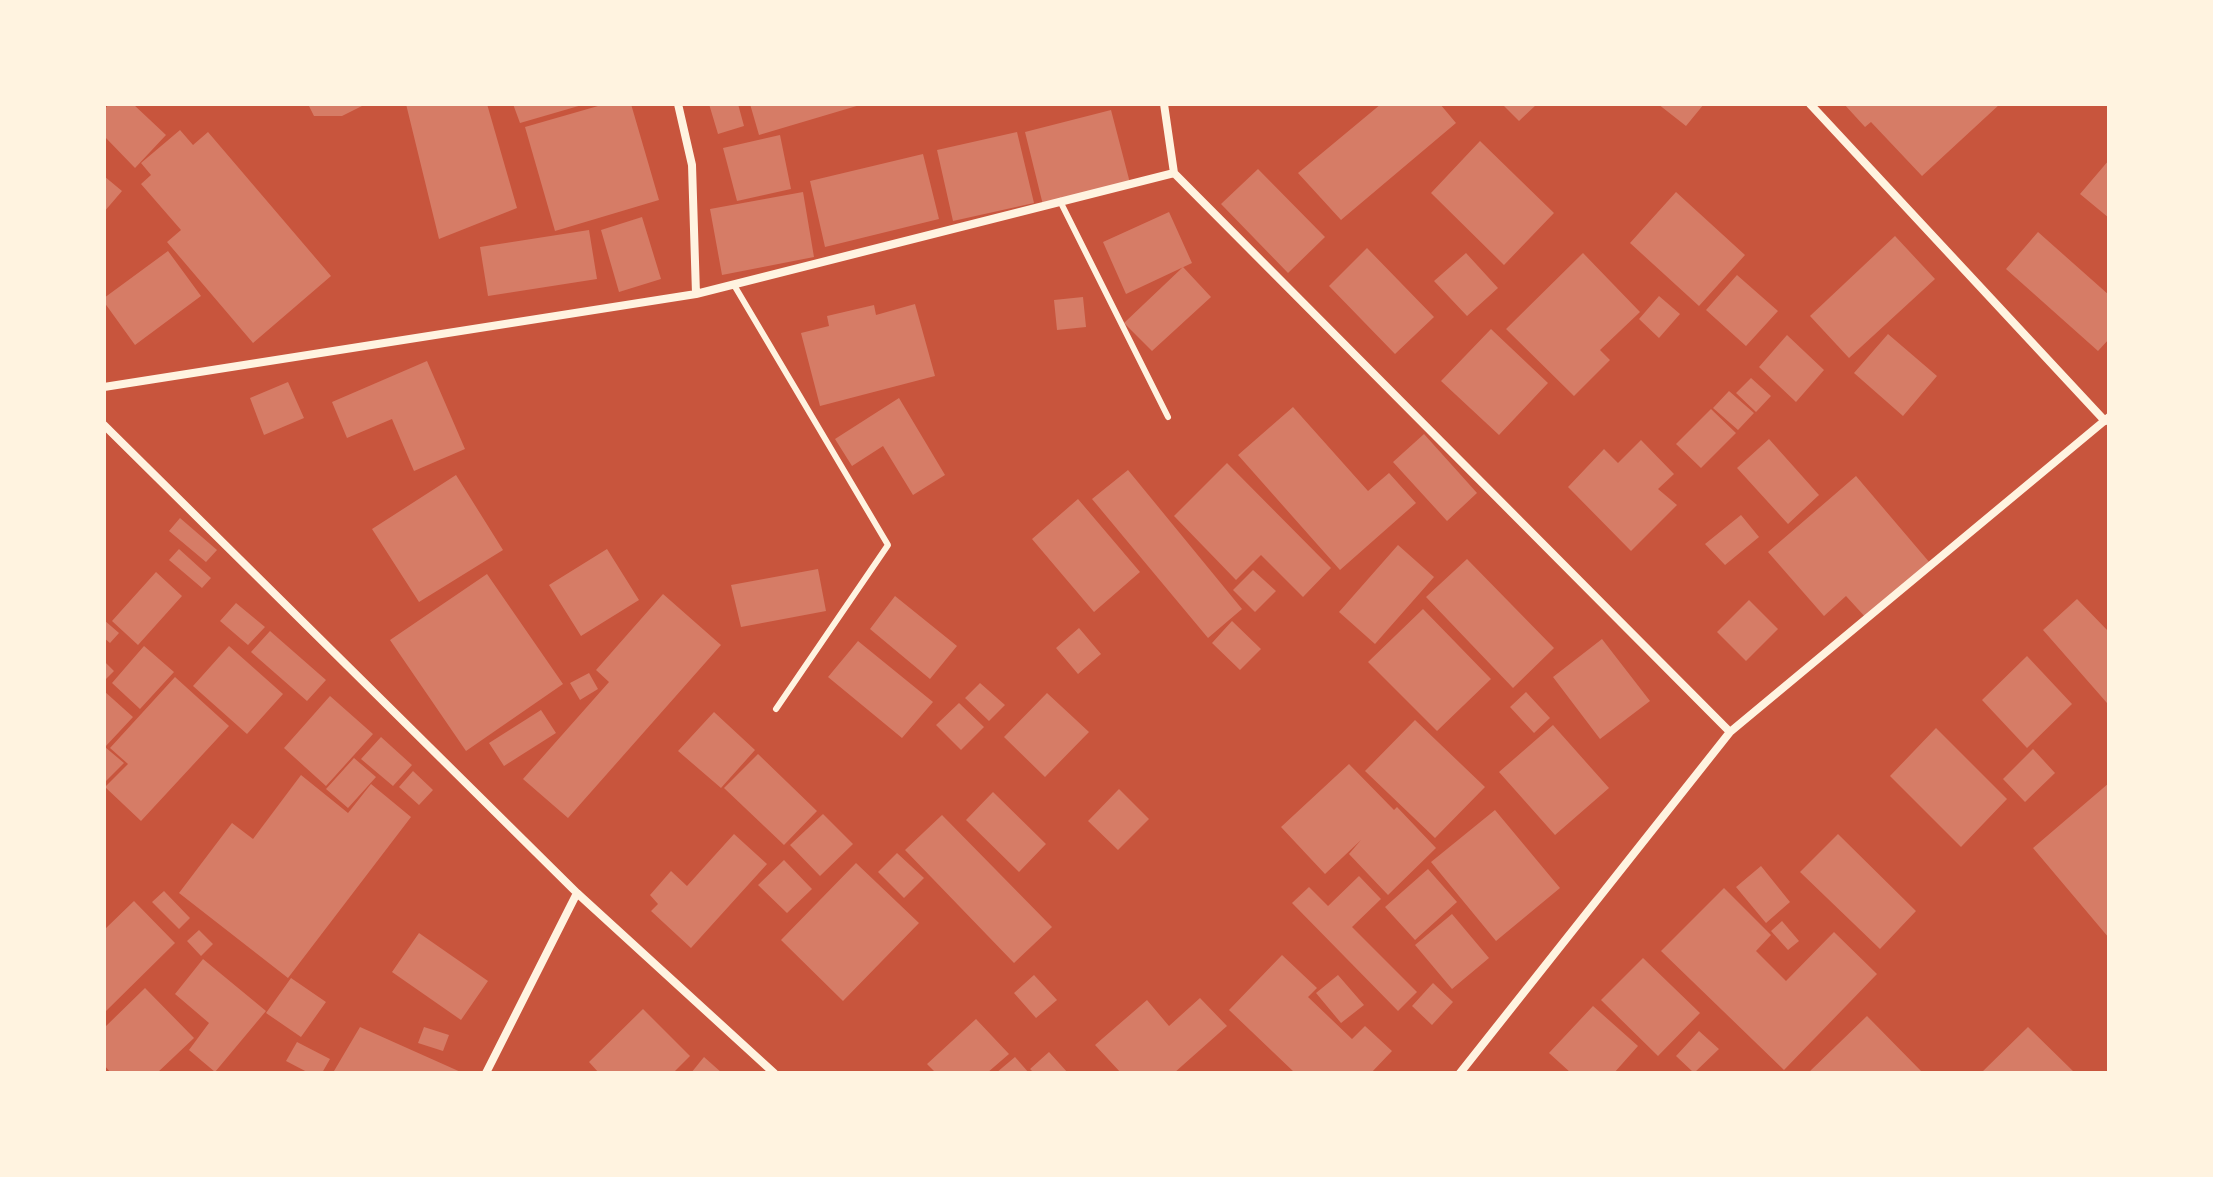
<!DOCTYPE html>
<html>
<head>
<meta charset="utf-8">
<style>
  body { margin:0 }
  #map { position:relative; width:2213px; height:1177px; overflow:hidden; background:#c8553d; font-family:"DM Sans",sans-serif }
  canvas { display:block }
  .frame { position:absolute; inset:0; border:106px solid #fff3e0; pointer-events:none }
</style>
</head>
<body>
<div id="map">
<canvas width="2213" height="1177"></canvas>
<div class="frame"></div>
</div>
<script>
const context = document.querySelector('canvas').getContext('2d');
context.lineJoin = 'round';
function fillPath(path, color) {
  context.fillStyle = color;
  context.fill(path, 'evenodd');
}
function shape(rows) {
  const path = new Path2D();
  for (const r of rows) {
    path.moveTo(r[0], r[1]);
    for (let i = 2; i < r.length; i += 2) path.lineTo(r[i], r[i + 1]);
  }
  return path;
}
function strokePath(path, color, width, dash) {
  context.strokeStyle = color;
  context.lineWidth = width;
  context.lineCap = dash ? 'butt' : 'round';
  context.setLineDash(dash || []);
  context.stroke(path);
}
fillPath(shape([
  [109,104,133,104,166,135,135,168,104,136,104,110],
  [308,104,366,104,342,116,314,116],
  [406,104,487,104,517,208,439,239],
  [513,104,582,104,582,105,520,123],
  [605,104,631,104,659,200,555,231,525,127],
  [709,104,738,104,744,126,718,134],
  [750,104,860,104,860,105,759,135],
  [1381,104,1440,104,1456,123,1341,220,1298,173],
  [1502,104,1537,104,1519,121],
  [1658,104,1704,104,1686,126],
  [1844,104,2000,104,1922,176,1871,122,1865,127],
  [1111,110,1130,183,1043,205,1025,132],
  [180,130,193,145,208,132,331,276,253,343,167,242,181,230,141,184,151,175,141,163],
  [1017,132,1034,203,953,221,937,150],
  [780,135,791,189,737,201,723,148],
  [1480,141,1554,213,1504,265,1431,193],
  [923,154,939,219,825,247,810,181],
  [2109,160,2109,218,2080,194],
  [1258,169,1325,237,1288,273,1221,204],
  [104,176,122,191,104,212],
  [803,192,814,257,722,275,710,209],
  [1676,192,1745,255,1699,306,1630,243],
  [1169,212,1192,263,1126,294,1103,242],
  [642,217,661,279,619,292,601,230],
  [589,230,597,279,488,296,480,247],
  [2038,232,2109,295,2109,339,2098,351,2006,269],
  [1895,236,1935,279,1849,358,1810,316],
  [1367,248,1434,317,1395,354,1329,286],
  [168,251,201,296,135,345,104,302,104,298],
  [1466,253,1498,288,1467,316,1434,281],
  [1583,253,1640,312,1600,350,1610,360,1574,396,1506,329],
  [1183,267,1211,297,1152,351,1124,323],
  [1737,275,1778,311,1746,346,1706,310],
  [1659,296,1680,314,1659,338,1639,319],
  [1083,297,1086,327,1057,330,1054,300],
  [915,304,935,376,820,406,801,333,829,326,827,316,874,305,876,315],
  [1491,329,1548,383,1499,435,1441,381],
  [1888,334,1937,376,1903,416,1854,373],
  [1787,335,1824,370,1796,402,1759,367],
  [427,361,465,449,414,471,392,419,347,438,332,402],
  [1751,378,1771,396,1756,412,1736,393],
  [288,382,304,418,264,435,250,398],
  [1729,391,1754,413,1738,430,1713,408],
  [899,398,945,475,913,495,883,446,852,466,835,439],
  [1293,407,1368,491,1389,473,1416,503,1340,570,1238,455],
  [1711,409,1736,433,1701,468,1676,444],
  [1424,434,1477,493,1447,521,1393,462],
  [1769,439,1819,495,1788,524,1737,468],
  [1641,440,1674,474,1658,489,1677,505,1631,551,1568,487,1604,449,1618,463],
  [1227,463,1331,568,1303,597,1261,555,1236,580,1174,516],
  [1128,470,1242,609,1208,638,1092,499],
  [456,475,503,550,419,602,372,529],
  [1856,476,1930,563,1867,619,1846,596,1824,616,1768,552],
  [1078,499,1140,572,1094,612,1032,539],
  [1741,515,1759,537,1725,565,1705,544],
  [180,518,217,550,206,562,169,531],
  [1398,545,1434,577,1375,644,1339,612],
  [179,549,211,578,202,588,169,560],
  [607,549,639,600,581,636,549,585],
  [1467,559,1554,648,1513,688,1426,597],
  [818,569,826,611,741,627,731,585],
  [1253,570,1276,591,1255,612,1233,590],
  [156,572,182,596,138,645,112,621],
  [487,574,563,684,466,751,390,640],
  [663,594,721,645,568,818,523,779,609,682,596,670],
  [895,596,957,646,930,679,870,629],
  [2077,599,2109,632,2109,701,2107,703,2043,630],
  [1749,600,1778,629,1746,661,1717,632],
  [236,603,265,627,248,645,220,621],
  [1423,609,1491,679,1437,731,1368,662],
  [104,620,119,633,110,643,104,638],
  [1232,621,1261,649,1240,670,1212,643],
  [1079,628,1101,654,1078,674,1056,648],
  [270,631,326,680,307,701,251,652],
  [1602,639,1650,701,1600,739,1553,677],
  [858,641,933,702,902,738,828,677],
  [144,646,174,672,140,709,112,683],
  [229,646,283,694,247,734,193,686],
  [2027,656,2072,704,2027,748,1982,700],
  [104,661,114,671,104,681],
  [589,673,598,689,580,700,570,683],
  [175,677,229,726,141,821,105,787,128,764,110,748],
  [980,683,1005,705,989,721,965,698],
  [104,691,133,717,105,747,124,763,104,783],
  [1526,692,1550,718,1534,733,1510,707],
  [1047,693,1089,732,1045,777,1004,737],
  [330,696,373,734,326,786,284,748],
  [959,703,984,727,961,750,936,725],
  [541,710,556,733,504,766,489,743],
  [714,712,755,750,721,788,678,751],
  [1415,720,1485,787,1435,838,1365,771],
  [1553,725,1609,788,1555,835,1499,772],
  [1936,728,2007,799,1961,847,1890,776],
  [381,737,412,765,393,786,361,759],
  [2033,749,2055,773,2025,802,2003,779],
  [758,754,817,811,784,845,724,788],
  [354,758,376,777,348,808,326,789],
  [1349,764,1394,810,1397,807,1436,848,1388,895,1349,854,1361,840,1325,874,1281,827],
  [413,771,433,790,419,805,399,787],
  [301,775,348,813,371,784,411,817,288,978,179,893,232,823,253,839],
  [2109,783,2109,938,2033,848],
  [1119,789,1149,819,1118,850,1088,821],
  [993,792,1046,844,1019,872,966,820],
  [1495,810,1560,888,1496,941,1431,862],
  [823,814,853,844,820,876,790,845],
  [942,815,1052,927,1014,963,905,850],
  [734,834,767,864,691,948,651,911,658,904,650,895,671,871,687,886],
  [1838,834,1916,911,1880,949,1800,872],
  [897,853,924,878,904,898,878,872],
  [784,860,812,889,787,913,758,885],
  [856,863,919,923,843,1001,781,940],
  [1761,866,1790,902,1766,923,1736,887],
  [1428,869,1457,902,1415,940,1385,907],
  [1359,876,1381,899,1352,927,1417,992,1398,1011,1292,903,1309,887,1328,906],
  [1724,888,1771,935,1756,951,1786,981,1834,932,1877,974,1784,1070,1661,951],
  [164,891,190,918,179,929,152,902],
  [134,901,175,943,104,1013,104,930],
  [1452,914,1489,958,1452,989,1415,945],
  [1782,921,1799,941,1788,950,1771,931],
  [199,930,213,944,201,956,187,941],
  [419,933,488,981,461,1020,392,972],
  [1282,955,1317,988,1308,997,1352,1039,1365,1026,1392,1051,1371,1073,1295,1073,1229,1010],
  [1643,958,1700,1013,1658,1056,1601,1000],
  [203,959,266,1011,215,1072,189,1050,209,1023,175,994],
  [1034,975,1057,1000,1036,1018,1014,993],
  [1338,975,1364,1005,1341,1023,1316,993],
  [291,978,326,1002,301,1037,266,1013],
  [1433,983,1453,1002,1432,1025,1412,1006],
  [145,988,194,1038,157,1073,111,1073,104,1065,104,1028],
  [1200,998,1227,1026,1174,1073,1121,1073,1095,1045,1147,1000,1169,1026],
  [1593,1006,1638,1046,1614,1073,1571,1073,1549,1053],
  [643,1009,690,1056,673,1073,599,1073,589,1062],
  [1867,1016,1923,1073,1808,1073],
  [976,1019,1009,1054,987,1073,936,1073,927,1064],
  [360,1027,463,1073,334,1071],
  [424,1027,449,1035,443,1051,418,1043],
  [2028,1027,2075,1073,1981,1073],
  [1699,1031,1719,1049,1694,1073,1676,1056],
  [297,1042,330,1059,322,1073,309,1073,286,1061],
  [1049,1052,1068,1073,1034,1073,1030,1069],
  [704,1057,722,1073,691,1073],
  [1015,1057,1029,1073,996,1073]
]), '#d67c66');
strokePath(shape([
  [1060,201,1168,417],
  [734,285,888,545,776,709]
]), '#fff3e0', 6);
strokePath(shape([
  [678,104,692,165,696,294],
  [1164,104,1174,173,1730,732],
  [1810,104,2105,421],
  [104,387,696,294,1174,173],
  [104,425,577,893,774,1073],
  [486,1073,577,893],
  [1460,1073,1730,732,2109,417]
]), '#fff3e0', 8);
</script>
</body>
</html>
